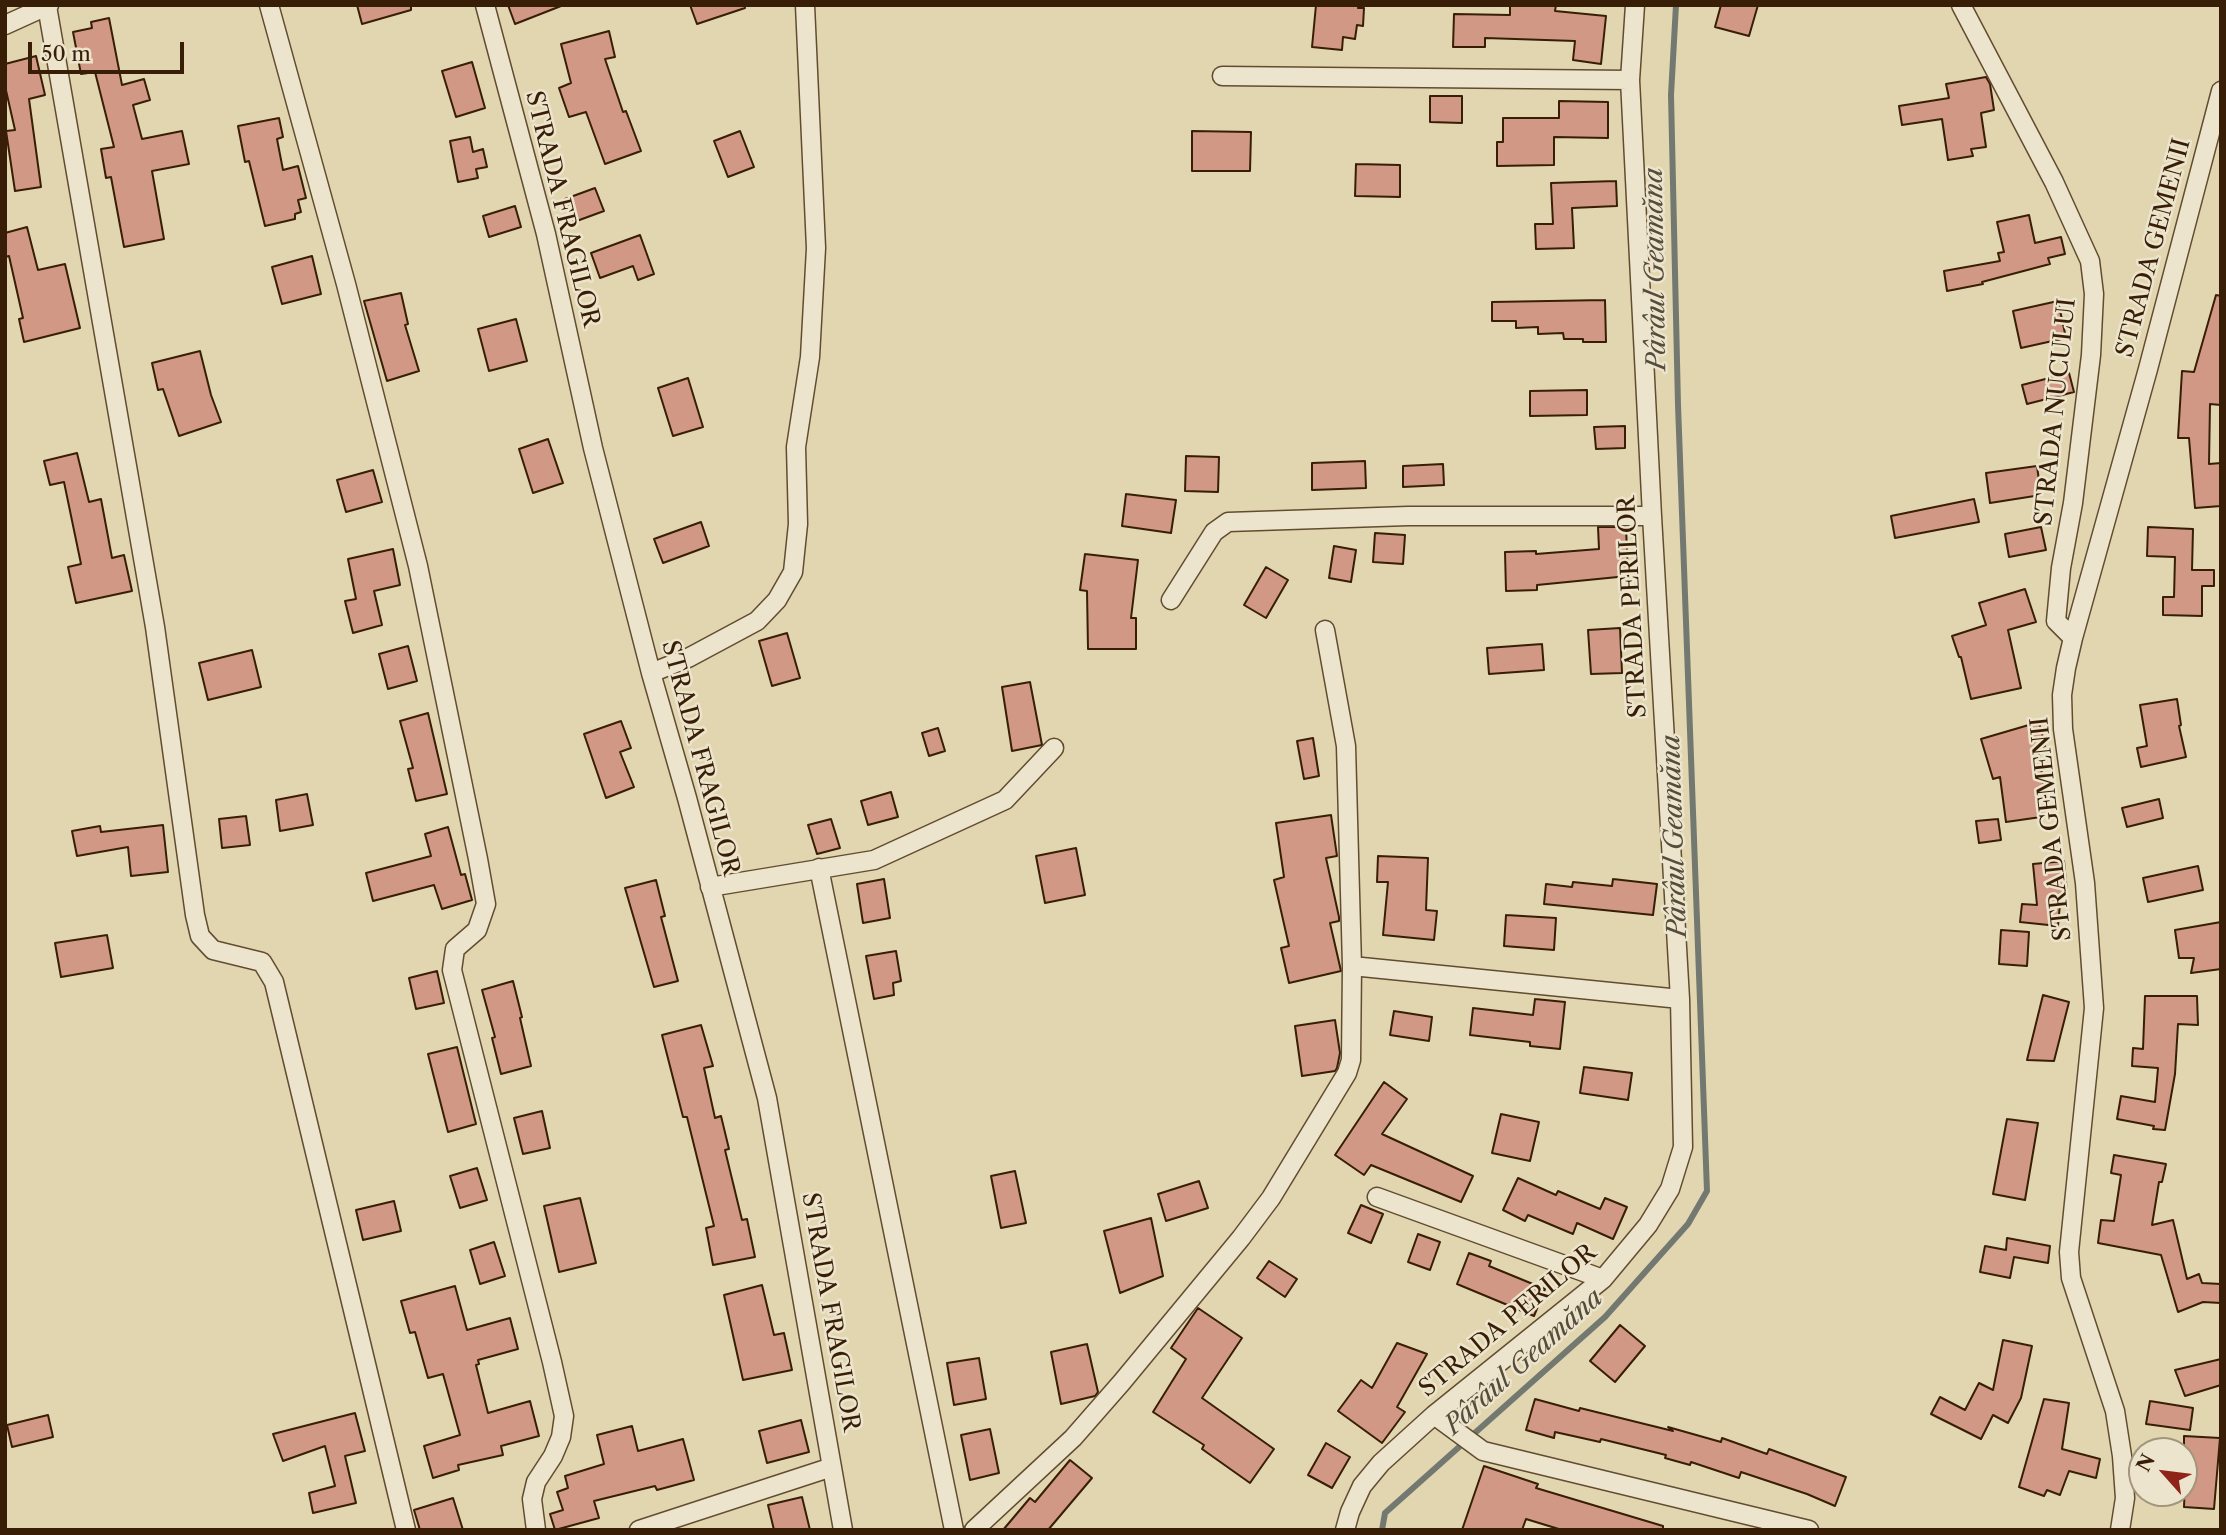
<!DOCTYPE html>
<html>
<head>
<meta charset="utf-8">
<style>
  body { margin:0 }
  #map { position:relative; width:2226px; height:1535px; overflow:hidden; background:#e1d6b0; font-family:"Libre Caslon Text",serif }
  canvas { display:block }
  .frame { position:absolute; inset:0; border:7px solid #381e06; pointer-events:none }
  .north { position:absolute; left:2128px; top:1437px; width:70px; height:70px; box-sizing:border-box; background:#ece4cc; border:2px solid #a4957d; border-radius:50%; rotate:298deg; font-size:19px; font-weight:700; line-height:28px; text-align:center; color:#381e06 }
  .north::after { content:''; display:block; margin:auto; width:24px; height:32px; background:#8f2418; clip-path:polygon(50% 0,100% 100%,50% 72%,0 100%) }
  .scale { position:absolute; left:28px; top:42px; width:156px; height:32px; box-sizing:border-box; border:4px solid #381e06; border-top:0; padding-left:9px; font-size:21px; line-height:24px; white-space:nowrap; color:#381e06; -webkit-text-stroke:5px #ece4cc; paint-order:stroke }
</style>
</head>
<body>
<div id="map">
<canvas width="2226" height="1535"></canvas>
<div class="frame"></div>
<div class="north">N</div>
<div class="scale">50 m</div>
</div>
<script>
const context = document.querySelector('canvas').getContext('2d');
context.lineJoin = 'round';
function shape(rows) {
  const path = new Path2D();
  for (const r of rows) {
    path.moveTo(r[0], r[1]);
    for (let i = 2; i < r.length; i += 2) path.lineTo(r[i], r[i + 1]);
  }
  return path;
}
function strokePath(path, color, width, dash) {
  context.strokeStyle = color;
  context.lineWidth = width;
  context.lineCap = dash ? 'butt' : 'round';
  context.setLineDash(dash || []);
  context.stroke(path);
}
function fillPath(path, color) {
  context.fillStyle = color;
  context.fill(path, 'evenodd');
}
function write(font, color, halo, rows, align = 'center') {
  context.font = font + ' "Libre Caslon Text",serif';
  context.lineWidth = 5;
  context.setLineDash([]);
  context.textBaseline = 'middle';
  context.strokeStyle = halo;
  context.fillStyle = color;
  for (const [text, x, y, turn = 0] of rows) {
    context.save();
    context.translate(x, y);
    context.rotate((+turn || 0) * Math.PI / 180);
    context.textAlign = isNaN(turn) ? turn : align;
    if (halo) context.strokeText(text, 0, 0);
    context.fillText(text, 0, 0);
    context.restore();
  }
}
strokePath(shape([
  [1382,1530,1385,1513,1605,1317,1688,1224,1707,1191,1678,405,1671,95,1676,5]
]), '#737970', 6);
const building = shape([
  [357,5,411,5,411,10,362,24,357,5],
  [508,5,561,5,561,6,515,24,508,5],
  [690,5,744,5,745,8,697,24,690,5],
  [1316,5,1359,5,1358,8,1364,8,1363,26,1357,25,1355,39,1343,37,1342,50,1312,47,1316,5],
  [1510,5,1556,5,1555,11,1606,16,1601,64,1573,60,1575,41,1485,38,1485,47,1453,47,1454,14,1510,15,1510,5],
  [1721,5,1758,5,1749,36,1715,27,1721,5],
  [109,18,122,85,144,79,150,100,133,105,142,139,182,131,189,164,152,171,164,239,124,247,111,177,106,178,101,149,114,147,95,72,81,74,73,32,92,28,91,22,109,18],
  [609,31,615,57,605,59,623,112,626,111,641,151,605,164,586,112,569,117,559,88,571,83,561,44,609,31],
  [36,56,45,95,29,99,41,187,15,191,6,131,15,130,5,86,5,64,36,56],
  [472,62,485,108,456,117,442,71,472,62],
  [1986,77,1990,84,1994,110,1981,113,1986,147,1971,149,1973,156,1948,160,1942,119,1902,125,1899,106,1949,98,1946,84,1986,77],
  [1430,96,1462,96,1462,123,1430,122,1430,96],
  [1559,101,1608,102,1608,138,1554,137,1554,165,1497,166,1497,142,1503,142,1503,118,1559,118,1559,101],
  [279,118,283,137,277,139,283,170,298,166,306,198,298,200,301,212,295,214,295,219,265,226,249,161,245,162,238,126,279,118],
  [740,131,754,167,728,177,714,141,740,131],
  [1192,131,1251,132,1250,171,1192,171,1192,131],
  [470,137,473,152,483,149,487,167,476,169,478,178,458,182,450,141,470,137],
  [1356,164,1400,165,1400,197,1355,196,1356,164],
  [1616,181,1617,206,1572,208,1574,248,1536,249,1535,224,1553,224,1551,183,1616,181],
  [595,188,604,211,574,222,565,199,595,188],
  [515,206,521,227,489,237,483,216,515,206],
  [2029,215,2035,243,2061,237,2065,254,2048,258,2050,264,1982,282,1983,284,1947,291,1944,271,2000,261,1998,253,2004,252,1997,222,2029,215],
  [27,227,38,270,65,264,80,328,24,342,19,319,23,318,9,256,5,257,5,233,27,227],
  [640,235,654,274,638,280,633,266,600,278,591,253,640,235],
  [312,256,321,294,282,304,272,267,312,256],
  [401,293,408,324,405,325,419,371,387,381,364,301,401,293],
  [2216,295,2221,296,2221,405,2210,404,2209,464,2221,463,2221,506,2195,508,2189,438,2178,438,2182,371,2194,372,2216,295],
  [1605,300,1606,342,1583,342,1583,339,1564,339,1563,333,1538,334,1538,327,1516,328,1516,321,1492,321,1492,302,1605,300],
  [2058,301,2066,338,2021,348,2013,311,2058,301],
  [516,319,527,361,489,371,478,329,516,319],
  [200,351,211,395,221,422,179,436,163,389,158,390,152,363,200,351],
  [2069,373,2074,392,2027,404,2022,385,2069,373],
  [688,378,703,427,673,436,658,388,688,378],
  [1587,390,1587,415,1530,416,1530,391,1587,390],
  [1625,426,1625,448,1596,449,1594,427,1625,426],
  [548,439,563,483,533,493,519,449,548,439],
  [77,453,89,502,101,499,112,558,124,555,132,591,76,603,68,567,81,564,64,482,50,485,44,461,77,453],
  [1186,456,1219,457,1218,492,1185,491,1186,456],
  [1365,461,1366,488,1312,490,1312,463,1365,461],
  [1443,464,1444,485,1403,487,1403,466,1443,464],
  [2037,466,2041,495,1990,503,1986,473,2037,466],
  [373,470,382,502,346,512,337,480,373,470],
  [1126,494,1176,500,1171,533,1122,526,1126,494],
  [1974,499,1979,522,1895,538,1891,516,1974,499],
  [701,522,709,546,663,563,654,539,701,522],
  [1598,527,1626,527,1628,576,1537,585,1537,590,1506,591,1505,552,1536,551,1536,554,1599,549,1598,527],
  [2041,527,2046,550,2009,557,2005,534,2041,527],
  [2148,527,2193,529,2192,570,2214,570,2214,586,2202,586,2202,616,2163,615,2163,597,2174,597,2175,557,2147,556,2148,527],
  [1375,533,1405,535,1403,564,1373,562,1375,533],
  [1334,546,1356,550,1351,582,1329,578,1334,546],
  [393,549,400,585,374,591,382,625,353,633,345,601,356,599,348,559,393,549],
  [1085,554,1138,560,1131,618,1136,618,1136,649,1088,649,1087,591,1080,590,1085,554],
  [1266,567,1288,580,1266,618,1244,605,1266,567],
  [2025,589,2036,622,2008,630,2021,688,1971,699,1961,657,1959,657,1952,636,1986,625,1979,603,2025,589],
  [1620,628,1622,673,1591,674,1588,630,1620,628],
  [787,633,800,678,772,686,759,641,787,633],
  [1542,644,1544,670,1489,674,1487,648,1542,644],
  [408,646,417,681,388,689,379,654,408,646],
  [252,650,261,687,208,700,199,663,252,650],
  [1030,682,1042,745,1012,751,1002,687,1030,682],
  [2177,699,2181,725,2179,726,2186,757,2141,767,2137,748,2147,746,2140,705,2177,699],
  [428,713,447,794,416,801,408,769,413,768,400,721,428,713],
  [621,721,631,748,620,752,634,787,606,798,584,734,621,721],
  [2039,722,2045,746,2038,748,2048,816,2006,822,2000,777,1993,779,1981,739,2039,722],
  [938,728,945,751,929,756,922,733,938,728],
  [1313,738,1319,776,1304,779,1297,741,1313,738],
  [891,792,898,817,868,825,861,801,891,792],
  [307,794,313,825,280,831,276,800,307,794],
  [2159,799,2163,818,2127,827,2122,808,2159,799],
  [1331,815,1337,856,1326,858,1339,917,1339,921,1330,923,1341,971,1289,983,1281,948,1289,946,1274,880,1284,877,1276,823,1331,815],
  [246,816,250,845,222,848,219,819,246,816],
  [831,819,840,848,817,854,808,825,831,819],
  [1998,819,2001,840,1979,843,1976,821,1998,819],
  [163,825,168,872,131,876,128,847,77,856,72,831,100,826,101,832,163,825],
  [448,827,461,875,465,874,472,900,442,909,434,885,373,901,366,873,431,856,425,834,448,827],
  [1076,848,1085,895,1045,903,1036,856,1076,848],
  [1378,856,1428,858,1426,910,1437,911,1434,940,1383,935,1388,882,1377,882,1378,856],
  [2064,861,2067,892,2061,893,2058,926,2020,922,2022,904,2037,905,2033,864,2064,861],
  [2198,866,2203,890,2148,902,2143,878,2198,866],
  [884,879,890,918,863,923,857,884,884,879],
  [1613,879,1657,884,1653,915,1544,904,1546,884,1572,887,1573,882,1612,886,1613,879],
  [656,880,665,916,661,917,678,981,654,987,625,888,656,880],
  [1506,915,1556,918,1554,950,1504,946,1506,915],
  [2221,922,2221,969,2191,973,2194,958,2179,958,2175,930,2221,922],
  [2001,930,2029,932,2027,966,1999,964,2001,930],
  [107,935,113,968,61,977,55,943,107,935],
  [896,951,901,981,893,983,894,995,874,999,866,956,896,951],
  [437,971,444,1003,416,1009,409,978,437,971],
  [513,981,522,1017,520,1018,531,1066,501,1074,492,1038,495,1037,482,990,513,981],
  [2043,995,2069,1002,2054,1061,2027,1060,2043,995],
  [2145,996,2197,996,2198,1025,2178,1024,2175,1074,2165,1130,2153,1129,2154,1126,2117,1119,2121,1096,2155,1102,2158,1068,2132,1066,2133,1048,2143,1049,2145,996],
  [1535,999,1565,1002,1560,1049,1530,1046,1530,1042,1470,1035,1473,1008,1533,1015,1535,999],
  [1394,1011,1432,1017,1429,1041,1390,1035,1394,1011],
  [1335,1020,1340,1053,1337,1068,1335,1071,1302,1076,1295,1026,1335,1020],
  [701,1025,713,1066,704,1068,715,1118,721,1116,729,1149,725,1150,742,1220,747,1219,755,1257,713,1265,706,1228,714,1226,687,1117,683,1117,662,1035,701,1025],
  [457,1047,476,1124,448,1132,428,1054,457,1047],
  [1584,1067,1632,1073,1628,1100,1580,1093,1584,1067],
  [1384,1082,1407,1099,1382,1134,1473,1176,1461,1202,1371,1165,1364,1175,1335,1155,1384,1082],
  [542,1111,550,1148,523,1154,514,1118,542,1111],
  [1501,1114,1539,1122,1530,1161,1492,1153,1501,1114],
  [2007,1119,2038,1123,2025,1200,1993,1194,2007,1119],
  [2114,1155,2166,1164,2162,1182,2159,1182,2152,1225,2173,1220,2187,1279,2199,1274,2202,1283,2221,1284,2221,1303,2203,1302,2178,1312,2161,1255,2098,1243,2101,1220,2114,1221,2121,1175,2111,1173,2114,1155],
  [477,1168,487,1200,460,1208,450,1176,477,1168],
  [1015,1171,1026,1223,1001,1228,991,1176,1015,1171],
  [1518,1178,1556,1195,1558,1191,1600,1209,1605,1198,1627,1207,1613,1239,1577,1223,1573,1234,1528,1215,1525,1221,1503,1210,1518,1178],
  [1199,1181,1208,1208,1166,1221,1158,1194,1199,1181],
  [580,1198,596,1263,559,1272,544,1206,580,1198],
  [394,1201,401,1231,363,1240,356,1210,394,1201],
  [1361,1205,1383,1214,1371,1243,1348,1233,1361,1205],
  [1151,1218,1163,1276,1120,1293,1104,1231,1151,1218],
  [1418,1234,1440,1242,1430,1270,1408,1262,1418,1234],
  [2007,1238,2050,1246,2048,1263,2014,1257,2010,1278,1980,1272,1985,1246,2006,1250,2007,1238],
  [494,1242,505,1276,480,1284,470,1250,494,1242],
  [1469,1253,1491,1261,1489,1266,1545,1289,1534,1316,1457,1284,1469,1253],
  [1269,1261,1297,1279,1285,1297,1257,1278,1269,1261],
  [762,1285,774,1335,784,1333,792,1370,743,1380,724,1295,762,1285],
  [455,1286,467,1330,510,1318,518,1349,478,1360,479,1364,476,1365,488,1413,530,1401,539,1436,501,1446,503,1455,458,1465,459,1470,433,1478,424,1446,460,1435,443,1374,428,1378,415,1332,410,1333,401,1301,455,1286],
  [1198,1308,1242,1338,1202,1398,1274,1449,1250,1483,1202,1449,1204,1445,1153,1412,1186,1359,1171,1348,1198,1308],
  [1620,1325,1645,1346,1615,1382,1590,1361,1620,1325],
  [2003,1340,2032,1346,2021,1398,2008,1423,1993,1415,1981,1439,1931,1414,1940,1397,1965,1410,1979,1383,1993,1390,2003,1340],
  [1397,1343,1427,1354,1397,1407,1405,1412,1382,1443,1338,1411,1361,1380,1372,1388,1397,1343],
  [1087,1344,1098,1392,1095,1396,1061,1404,1051,1352,1087,1344],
  [979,1358,986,1399,954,1405,947,1363,979,1358],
  [2221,1359,2221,1385,2185,1396,2175,1370,2221,1359],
  [1535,1399,1579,1411,1580,1408,1673,1431,1668,1427,1721,1442,1722,1438,1767,1454,1769,1449,1846,1477,1835,1506,1807,1494,1741,1472,1739,1478,1691,1462,1690,1465,1665,1458,1666,1455,1601,1439,1600,1442,1555,1432,1554,1438,1526,1430,1535,1399],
  [2044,1399,2069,1403,2062,1449,2100,1459,2096,1478,2069,1471,2060,1495,2047,1490,2044,1496,2019,1487,2044,1399],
  [2150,1401,2193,1408,2190,1430,2146,1424,2150,1401],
  [355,1413,365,1451,345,1456,356,1503,313,1513,309,1493,335,1486,325,1446,283,1461,273,1434,355,1413],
  [48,1415,53,1437,12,1447,7,1425,48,1415],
  [801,1420,809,1452,767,1463,759,1431,801,1420],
  [632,1426,638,1451,683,1439,694,1480,657,1490,655,1486,594,1501,599,1518,555,1530,550,1514,563,1510,557,1492,568,1488,565,1476,604,1464,597,1435,632,1426],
  [990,1429,999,1473,970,1480,961,1435,990,1429],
  [2184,1436,2220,1438,2214,1509,2184,1507,2186,1457,2184,1457,2184,1436],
  [1326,1443,1350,1457,1332,1488,1308,1475,1326,1443],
  [1070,1460,1092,1478,1048,1530,1003,1530,1030,1498,1035,1502,1070,1460],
  [1484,1466,1538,1484,1536,1488,1663,1526,1663,1530,1562,1530,1526,1519,1522,1530,1462,1530,1484,1466],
  [802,1497,810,1530,774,1530,768,1505,802,1497],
  [453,1498,463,1530,420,1530,414,1510,453,1498]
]);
fillPath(building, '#d19885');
strokePath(building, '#381e06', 2);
const street = shape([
  [269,5,346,284,418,566,478,859,486,904,477,930,455,949,452,970,552,1362,564,1416,561,1437,553,1456,536,1482,532,1499,536,1530],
  [485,5,546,234,593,448,651,673,687,798,767,1098,843,1530],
  [1961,5,2054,182,2090,261,2094,294,2091,355,2073,503,2061,568,2056,621,2073,638],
  [47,6,155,627,195,915,200,936,213,950,262,962,274,982,406,1530],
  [5,25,49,5],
  [1222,76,1630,80],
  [1171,600,1214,532,1228,522,1408,516,1652,516],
  [651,673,688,658,757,621,777,600,793,572,798,524,796,447,810,357,816,248,805,5],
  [819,868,954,1530],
  [710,887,874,860,1005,800,1054,748],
  [1352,966,1680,999],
  [1377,1197,1603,1279],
  [1434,1415,1483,1451,1809,1530],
  [639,1530,832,1467],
  [974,1530,1073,1438,1122,1382,1241,1238,1271,1198,1347,1073,1351,1060,1352,966,1346,746,1325,630],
  [1345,1530,1350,1512,1362,1486,1381,1463,1434,1415,1603,1279,1648,1225,1670,1189,1683,1147,1680,999,1652,516,1630,80,1635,5],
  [2120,1530,2125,1498,2122,1456,2115,1411,2071,1278,2069,1252,2094,1008,2085,883,2063,729,2062,695,2066,668,2073,638,2148,369,2221,91]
]);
strokePath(street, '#624c30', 21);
strokePath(street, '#ece4cc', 18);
write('24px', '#381e06', '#ece4cc', [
  ["STRADA FRAGILOR",562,209,76],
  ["STRADA GEMENII",2154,248,-75],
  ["STRADA NUCULUI",2056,412,-84],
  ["STRADA PERILOR",1633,607,-93],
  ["STRADA FRAGILOR",700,758,75],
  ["STRADA GEMENII",2052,829,-96],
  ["STRADA FRAGILOR",830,1312,80],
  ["STRADA PERILOR",1508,1321,-40]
]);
write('italic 26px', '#554c3b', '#ece4cc', [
  ["Pârâul Geamăna",1656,269,-91],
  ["Pârâul Geamăna",1675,836,-92],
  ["Pârâul Geamăna",1524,1362,-42]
]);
</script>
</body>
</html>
